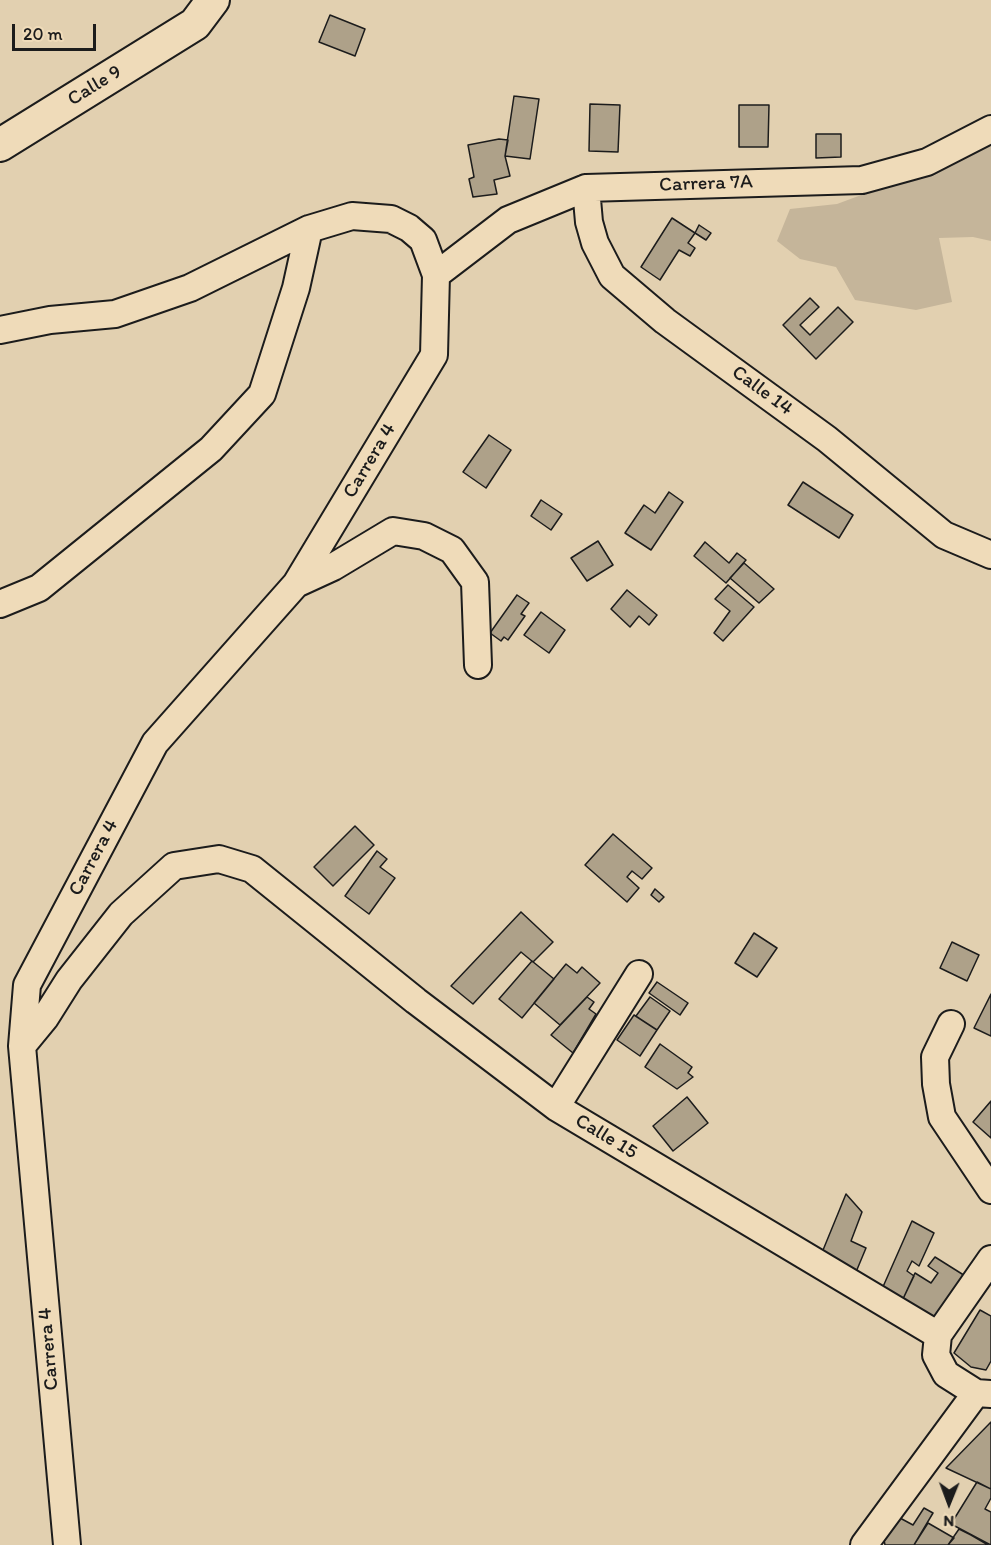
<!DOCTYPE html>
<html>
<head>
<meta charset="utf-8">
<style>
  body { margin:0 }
  #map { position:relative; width:991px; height:1545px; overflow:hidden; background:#e2d0b0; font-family:Itim,sans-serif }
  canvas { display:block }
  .north { position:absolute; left:919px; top:1473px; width:60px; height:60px; -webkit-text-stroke:4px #efdbb9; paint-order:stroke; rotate:181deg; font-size:16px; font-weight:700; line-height:24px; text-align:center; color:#1c1c1c }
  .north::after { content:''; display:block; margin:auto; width:21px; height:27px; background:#1c1c1c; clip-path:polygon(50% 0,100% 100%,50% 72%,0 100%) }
  .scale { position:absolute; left:12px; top:24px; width:84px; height:27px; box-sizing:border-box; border:3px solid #1c1c1c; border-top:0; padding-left:8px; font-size:18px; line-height:21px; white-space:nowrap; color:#1c1c1c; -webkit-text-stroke:4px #efdbb9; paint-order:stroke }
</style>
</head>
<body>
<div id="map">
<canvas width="991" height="1545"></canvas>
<div class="north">N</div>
<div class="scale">20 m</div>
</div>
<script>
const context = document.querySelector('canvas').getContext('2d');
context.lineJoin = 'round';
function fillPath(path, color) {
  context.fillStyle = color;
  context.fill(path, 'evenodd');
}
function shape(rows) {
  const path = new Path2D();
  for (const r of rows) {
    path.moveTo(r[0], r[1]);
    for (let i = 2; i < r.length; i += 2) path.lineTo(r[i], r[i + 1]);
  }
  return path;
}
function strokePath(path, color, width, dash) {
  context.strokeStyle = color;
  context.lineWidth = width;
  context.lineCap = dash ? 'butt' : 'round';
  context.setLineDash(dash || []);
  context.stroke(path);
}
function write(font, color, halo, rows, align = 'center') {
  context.font = font + ' Itim,sans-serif';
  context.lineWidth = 4.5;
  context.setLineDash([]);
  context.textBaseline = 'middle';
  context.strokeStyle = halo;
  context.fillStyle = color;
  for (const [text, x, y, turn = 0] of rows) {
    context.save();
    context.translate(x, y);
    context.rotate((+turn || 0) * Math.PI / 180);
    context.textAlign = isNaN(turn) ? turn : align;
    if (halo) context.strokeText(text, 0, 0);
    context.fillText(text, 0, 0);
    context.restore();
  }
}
fillPath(shape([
  [991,138,991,241,973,237,939,238,952,302,916,310,855,300,836,267,800,259,777,241,790,209,837,204,880,188]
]), '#c5b59a');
const building = shape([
  [330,15,365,29,355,56,319,42,330,15],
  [514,96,539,99,530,159,505,156,514,96],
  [590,104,620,105,618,152,589,151,590,104],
  [739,105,769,105,768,147,739,147,739,105],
  [816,134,841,134,841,157,816,158,816,134],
  [499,139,508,140,505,156,510,176,494,180,497,194,473,197,469,179,474,177,468,145,499,139],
  [672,218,695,233,688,243,695,248,690,256,679,250,660,280,641,267,672,218],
  [699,225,711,233,706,240,695,233,699,225],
  [810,298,819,307,800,325,810,335,838,307,853,322,816,359,783,325,810,298],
  [489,435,511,450,486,488,463,472,489,435],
  [803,482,853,515,839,538,788,505,803,482],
  [669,492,683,502,651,550,625,533,644,505,655,513,669,492],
  [541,500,562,514,551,530,531,516,541,500],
  [598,541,613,565,587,581,571,558,598,541],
  [705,542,729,563,737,553,746,560,726,583,694,556,705,542],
  [744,563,774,589,759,603,730,578,744,563],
  [728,585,754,607,723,641,714,633,730,611,715,599,728,585],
  [627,590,657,615,649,625,639,616,630,627,611,609,627,590],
  [517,595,529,603,521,614,525,616,508,640,504,637,501,641,490,633,517,595],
  [541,612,565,630,549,653,524,635,541,612],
  [355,826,374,845,333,886,314,867,355,826],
  [613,834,652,868,642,879,632,871,627,877,639,888,627,902,585,865,613,834],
  [377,851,387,859,380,867,395,878,369,914,345,896,377,851],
  [655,889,664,897,659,902,651,895,655,889],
  [521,912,553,942,533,962,521,952,473,1004,451,986,521,912],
  [754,933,777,948,757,977,735,963,754,933],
  [952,942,979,955,967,981,940,968,952,942],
  [532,961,554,979,522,1018,499,999,532,961],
  [566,964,577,973,582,967,600,983,560,1025,534,1003,566,964],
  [657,982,688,1003,680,1015,649,993,657,982],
  [991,994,991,1036,974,1028,991,994],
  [587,997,594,1002,589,1009,596,1014,573,1053,551,1035,587,997],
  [650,997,670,1011,657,1030,636,1016,650,997],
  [634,1015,657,1030,640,1056,617,1040,634,1015],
  [660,1044,692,1067,688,1073,693,1077,677,1089,645,1067,660,1044],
  [687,1097,708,1123,673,1151,653,1126,687,1097],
  [991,1101,991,1138,973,1122,991,1101],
  [846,1194,862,1212,851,1241,866,1248,856,1272,821,1255,846,1194],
  [912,1221,934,1233,919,1266,912,1261,907,1271,914,1276,902,1301,882,1289,912,1221],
  [935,1257,970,1279,933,1322,902,1301,915,1273,931,1283,938,1273,928,1266,935,1257],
  [980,1310,991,1316,991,1361,986,1370,971,1367,954,1353,980,1310],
  [991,1422,991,1489,946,1468,991,1422],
  [977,1482,991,1489,991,1498,985,1509,991,1512,991,1545,951,1524,977,1482],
  [924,1508,933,1513,914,1545,885,1545,884,1540,900,1518,913,1525,924,1508],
  [928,1523,954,1538,948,1545,914,1545,928,1523],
  [959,1529,971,1535,988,1545,948,1545,959,1529]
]);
fillPath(building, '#aea189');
strokePath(building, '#1c1c1c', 1.5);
const minor = shape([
  [586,188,589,222,595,243,612,276,665,321,827,439,944,535,991,555],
  [436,275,508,220,586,188,862,180,927,162,991,129],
  [0,330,50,320,115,314,190,288,309,229,352,216,391,219,409,228,423,240,436,275,434,355,296,584,155,743,27,985,22,1046,67,1545],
  [296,584,333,567,393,531,424,536,452,550,475,582,478,665],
  [0,604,39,588,211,449,262,394,296,288,309,229],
  [951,1024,935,1057,936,1084,942,1117,991,1190],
  [22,1046,45,1018,69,980,121,914,174,866,219,859,252,869,416,1001,556,1107,938,1335,936,1355,946,1374,976,1393,991,1394],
  [556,1107,639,974],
  [938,1335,991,1259],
  [864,1545,976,1393]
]);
const tertiary = shape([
  [0,145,195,24,213,0]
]);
strokePath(minor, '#1c1c1c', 30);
strokePath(tertiary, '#1c1c1c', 36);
strokePath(minor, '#efdbb9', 26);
strokePath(tertiary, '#efdbb9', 32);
write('20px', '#1c1c1c', '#efdbb9', [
  ["Calle 9",95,86,-32],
  ["Carrera 7A",706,184,-2],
  ["Calle 14",762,391,36],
  ["Carrera 4",370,461,-59],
  ["Carrera 4",94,858,-62],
  ["Calle 15",606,1137,31],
  ["Carrera 4",49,1349,-95]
]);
</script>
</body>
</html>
